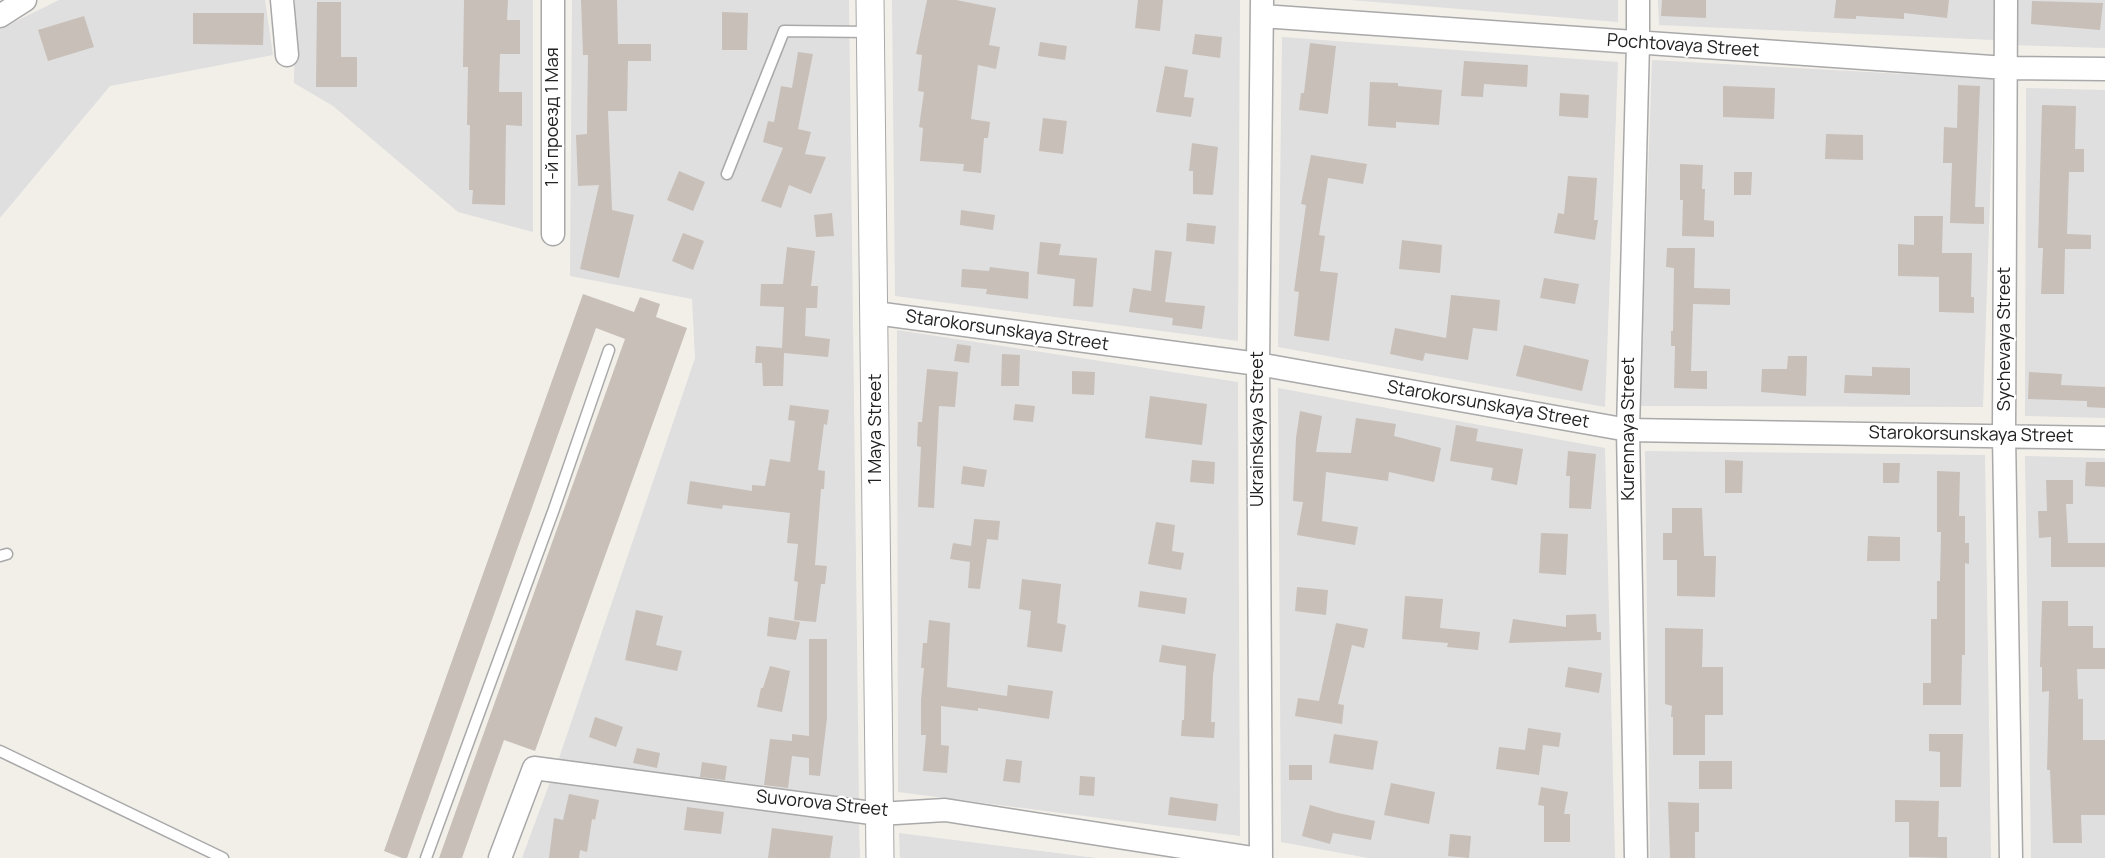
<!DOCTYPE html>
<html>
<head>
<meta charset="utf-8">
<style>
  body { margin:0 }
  canvas { display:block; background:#f2efe9 }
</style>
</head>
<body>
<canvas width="2105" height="858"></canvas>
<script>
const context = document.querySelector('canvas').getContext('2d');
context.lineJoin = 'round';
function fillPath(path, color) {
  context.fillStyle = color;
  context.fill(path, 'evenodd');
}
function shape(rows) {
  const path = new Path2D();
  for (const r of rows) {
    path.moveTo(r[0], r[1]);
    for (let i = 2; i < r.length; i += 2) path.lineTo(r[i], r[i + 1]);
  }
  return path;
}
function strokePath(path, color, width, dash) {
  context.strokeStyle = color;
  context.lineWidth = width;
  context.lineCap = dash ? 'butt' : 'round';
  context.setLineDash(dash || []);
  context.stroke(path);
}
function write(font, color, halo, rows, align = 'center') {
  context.font = font + ' Manrope,sans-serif';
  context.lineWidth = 4.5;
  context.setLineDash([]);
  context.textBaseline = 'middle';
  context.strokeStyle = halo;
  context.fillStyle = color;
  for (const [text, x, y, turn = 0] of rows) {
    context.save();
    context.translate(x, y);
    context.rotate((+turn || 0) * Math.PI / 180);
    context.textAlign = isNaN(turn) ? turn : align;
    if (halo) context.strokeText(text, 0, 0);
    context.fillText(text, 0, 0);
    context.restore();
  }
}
fillPath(shape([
  [59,0,265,0,273,55,110,86,0,218,0,29],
  [295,0,533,0,533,232,458,212,333,106,294,83],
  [572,0,849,0,859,804,558,761,695,358,692,299,570,276],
  [892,0,1240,0,1238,341,895,296],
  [1350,0,1618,0,1618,22],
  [1658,0,1994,0,1994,40,1659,25],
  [2012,0,2105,0,2105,48,2011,45],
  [1282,37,1618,62,1605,407,1278,347],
  [1652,60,1994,79,1983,407,1640,406],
  [2026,88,2105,90,2105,418,2025,416],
  [897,330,1238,382,1240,836,898,792],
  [1278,388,1605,448,1615,858,1368,858,1281,842],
  [1645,451,1985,455,1991,858,1650,858],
  [2025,456,2105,458,2105,858,2031,858],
  [550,782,859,823,860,858,522,858],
  [899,833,1096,858,900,858]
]), '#e0dfdf');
fillPath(shape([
  [464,0,508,0,507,20,520,20,520,54,500,54,499,92,522,92,522,126,506,125,505,205,472,204,473,190,469,190,470,125,467,125,468,67,463,67],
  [581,0,617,0,618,44,651,44,651,61,628,61,627,111,608,111,612,210,634,215,619,278,580,269,599,185,578,186,576,135,587,134,588,55,583,55],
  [927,0,956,0,996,8,989,45,1000,47,996,69,978,65,971,119,990,122,988,138,984,138,981,173,963,171,964,164,920,161,923,128,919,127,924,92,918,91,922,55,916,54],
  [1138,0,1163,0,1160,31,1135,28],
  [1662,0,1706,0,1706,18,1661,16],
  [1836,0,1949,0,1947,18,1904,13,1904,19,1856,16,1856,19,1834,18],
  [2032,1,2103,3,2100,30,2031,24],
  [317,2,341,2,341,57,357,57,357,87,316,87],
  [722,12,748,13,747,50,722,50],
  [193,13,264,13,263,45,193,44],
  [84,16,94,47,48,61,38,30],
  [1195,34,1222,37,1220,58,1192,54],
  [1040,42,1067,46,1065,60,1038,56],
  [1310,43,1336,46,1328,114,1299,110,1301,93,1304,93],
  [798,52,813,54,798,129,811,132,805,154,826,157,811,194,789,185,781,208,761,201,783,148,763,142,768,121,774,122,781,86,792,88],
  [1464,61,1528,65,1527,87,1484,84,1483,97,1461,96],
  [1165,66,1188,70,1184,97,1194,98,1191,117,1156,112],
  [1370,82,1398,83,1398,86,1442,90,1439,125,1396,122,1396,128,1368,126],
  [1958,85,1980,86,1975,207,1984,207,1984,224,1950,223,1952,163,1943,163,1944,127,1957,128],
  [1723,86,1775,88,1774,119,1723,117],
  [1560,93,1589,95,1588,118,1559,116],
  [2042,105,2076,106,2075,149,2084,149,2084,172,2069,172,2067,234,2091,235,2091,249,2065,249,2064,294,2041,294,2043,248,2038,248],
  [1043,118,1067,121,1063,154,1039,151],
  [1826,134,1863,135,1863,160,1825,159],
  [1192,143,1218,147,1213,195,1193,194,1193,171,1189,171],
  [1311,155,1367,164,1363,184,1328,178,1319,235,1325,236,1320,271,1338,273,1329,341,1294,336,1299,292,1294,291,1306,205,1301,204],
  [1680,164,1703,165,1702,189,1705,189,1704,220,1714,221,1714,237,1682,236,1683,200,1680,200],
  [679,171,705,182,693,211,667,200],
  [1734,172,1752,172,1751,195,1734,195],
  [1568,176,1597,178,1594,220,1598,220,1595,240,1554,233,1558,213,1564,214],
  [961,210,995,215,993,230,960,225],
  [832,213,834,236,816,237,814,215],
  [1914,216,1943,216,1942,253,1972,253,1971,297,1974,297,1974,313,1939,312,1939,277,1898,276,1898,244,1914,245],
  [1187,223,1216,226,1214,244,1186,241],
  [683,233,704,241,693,270,672,261],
  [1402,240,1442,245,1440,273,1399,269],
  [1040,242,1061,244,1059,255,1097,258,1093,307,1073,306,1075,279,1037,274],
  [787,247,815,251,811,286,818,286,817,308,806,308,805,336,830,339,828,357,784,353,783,386,763,386,762,363,755,363,756,346,782,348,784,307,760,306,761,284,783,284],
  [1667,248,1695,248,1694,288,1730,289,1730,305,1693,304,1691,371,1707,371,1707,389,1674,388,1675,346,1671,346,1671,331,1673,331,1674,268,1666,267],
  [1155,250,1172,252,1165,302,1205,306,1202,329,1172,325,1173,318,1129,312,1133,288,1151,291],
  [990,267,1029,272,1028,299,986,294,987,289,961,287,962,269,989,271],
  [1544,278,1579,284,1575,304,1540,298],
  [583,294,634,312,640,297,660,304,656,317,687,328,535,751,504,740,462,858,439,858,625,339,596,328,407,858,402,858,384,851],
  [1451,295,1500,300,1497,331,1473,328,1468,360,1425,353,1423,361,1390,354,1395,328,1446,338],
  [957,344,971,346,969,363,954,361],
  [1524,345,1589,360,1582,391,1516,376],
  [1002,354,1020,355,1019,386,1001,386],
  [1788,356,1807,356,1806,396,1761,392,1762,369,1787,369],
  [1872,367,1910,368,1910,395,1844,393,1845,375,1872,376],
  [927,369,958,372,955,407,939,406,934,508,918,507,921,447,917,446,918,422,922,422],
  [1072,371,1095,372,1094,395,1072,394],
  [2029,372,2062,374,2061,385,2105,387,2105,408,2087,407,2087,401,2028,399],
  [1150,396,1207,404,1202,445,1145,438],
  [1015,404,1035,406,1033,422,1013,420],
  [790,405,829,410,827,425,824,424,818,470,825,471,824,489,821,489,815,565,827,566,825,584,821,584,816,622,794,620,798,582,794,581,798,544,787,543,790,513,723,505,722,509,687,504,690,481,752,491,752,485,765,486,770,459,790,462,795,421,788,420],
  [1300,411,1322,416,1316,452,1351,453,1356,418,1396,424,1394,436,1441,448,1434,482,1389,472,1388,481,1326,472,1322,521,1358,527,1355,545,1297,535,1303,502,1293,501,1296,438],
  [1456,425,1478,429,1476,441,1523,449,1517,485,1491,480,1493,468,1450,461],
  [1568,451,1596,454,1591,509,1569,508,1570,476,1566,476],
  [1192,460,1215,462,1214,484,1190,482],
  [1725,460,1743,461,1742,493,1725,493],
  [2086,462,2105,462,2105,487,2085,486],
  [1883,463,1900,463,1899,483,1883,483],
  [963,466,987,470,984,487,961,484],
  [1937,471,1960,472,1959,516,1965,516,1965,543,1969,543,1969,564,1965,563,1965,655,1962,655,1961,705,1923,705,1923,683,1931,683,1931,619,1937,619,1937,581,1940,581,1941,532,1937,532],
  [2046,480,2073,480,2073,504,2066,504,2068,543,2105,543,2105,567,2051,567,2051,537,2039,538,2038,511,2047,511],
  [1672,508,1702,508,1704,556,1716,556,1715,597,1677,596,1677,560,1663,560,1663,533,1672,533],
  [974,519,1000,521,998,540,987,539,980,589,968,588,970,562,950,559,953,543,971,546],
  [1156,522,1175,525,1172,551,1184,553,1181,570,1148,564],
  [1541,533,1568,534,1566,575,1539,573],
  [1868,536,1900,537,1900,561,1867,561],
  [1022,579,1061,584,1057,623,1066,625,1062,652,1027,647,1031,611,1019,609],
  [1297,587,1328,590,1326,615,1295,611],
  [1140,591,1187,598,1185,614,1138,607],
  [1405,596,1443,599,1440,628,1480,632,1478,650,1447,647,1448,643,1402,639],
  [2042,601,2068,601,2068,626,2093,626,2093,648,2105,648,2105,669,2077,669,2078,699,2083,699,2083,740,2105,740,2105,815,2081,815,2082,843,2053,843,2050,770,2047,770,2049,691,2042,692,2042,667,2040,667],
  [636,610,663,616,656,645,682,651,677,671,625,660],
  [1596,614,1597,632,1601,632,1601,640,1509,643,1513,619,1566,627,1566,615],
  [769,617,800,622,796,640,767,636],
  [929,620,950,623,947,687,1007,696,1008,685,1053,691,1049,719,978,708,978,711,941,706,941,745,949,746,947,773,923,771,926,735,921,735,921,700,924,668,921,668,923,643,927,643],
  [1336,623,1368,629,1364,648,1352,645,1338,704,1344,705,1342,724,1295,716,1298,698,1319,701],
  [1665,628,1703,629,1702,667,1723,667,1723,715,1705,715,1705,755,1673,755,1673,717,1671,717,1672,706,1665,704],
  [809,639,827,639,827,718,820,776,809,775,809,758,792,756,788,788,764,785,770,739,792,741,792,734,809,736],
  [1162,645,1216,654,1213,675,1211,722,1215,722,1214,738,1181,736,1182,720,1184,720,1186,666,1159,662],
  [770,666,790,671,782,712,757,707,761,688,763,688],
  [1568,667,1602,673,1599,693,1565,687],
  [595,717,623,727,616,747,589,737],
  [1528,728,1561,733,1559,747,1543,745,1539,775,1496,769,1499,747,1525,750],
  [1334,734,1378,741,1373,770,1329,763],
  [1929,734,1963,734,1961,787,1940,787,1940,752,1929,751],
  [637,748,660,753,657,768,633,763],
  [1006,759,1022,761,1020,783,1003,781],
  [1699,761,1732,761,1732,789,1699,789],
  [702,762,727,766,725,780,700,777],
  [1289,765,1312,765,1312,780,1289,780],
  [1080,776,1095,777,1094,796,1079,795],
  [1391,783,1435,792,1429,824,1384,815],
  [1541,787,1568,792,1564,814,1570,814,1570,842,1544,842,1544,806,1538,805],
  [569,794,599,800,595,820,592,819,587,852,580,850,579,858,549,858,554,818,563,820],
  [1170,797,1218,804,1216,821,1168,815],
  [1895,800,1939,801,1938,837,1947,837,1947,858,1909,857,1909,822,1895,822],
  [1668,802,1699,803,1699,832,1695,832,1695,858,1670,858],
  [1310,805,1338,813,1375,821,1371,840,1333,833,1330,844,1302,836],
  [687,807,724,812,721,834,684,830],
  [772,828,833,836,830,858,768,858],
  [1450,834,1471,836,1469,858,1448,856]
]), '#c7bfb8');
const service = shape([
  [727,174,784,31,870,32],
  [0,556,7,554],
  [0,751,223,858],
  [426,858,554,509,609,350]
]);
const minor = shape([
  [282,0,287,55],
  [2006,0,2004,435,2011,858],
  [0,16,25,0],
  [1262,16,2006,68,2105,69],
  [553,234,553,0],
  [875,313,1258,364,1628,430,2105,438],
  [500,858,534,768,879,814,945,810,1253,858],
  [1261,858,1258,364,1262,0],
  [1636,858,1628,430,1638,43,1638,0]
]);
const tertiary = shape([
  [870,0,880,858]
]);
strokePath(service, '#a9a9a9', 13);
strokePath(minor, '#a9a9a9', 25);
strokePath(tertiary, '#a9a9a9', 29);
strokePath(service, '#fff', 10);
strokePath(minor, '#fff', 22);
strokePath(tertiary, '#fff', 27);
write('18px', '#222', '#fff', [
  ["Pochtovaya Street",1683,46,4],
  ["1-й проезд 1 Мая",553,117,-90],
  ["Starokorsunskaya Street",1007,331,8],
  ["Sychevaya Street",2005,339,-90],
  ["Starokorsunskaya Street",1488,405,10],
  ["1 Maya Street",876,429,-90],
  ["Ukrainskaya Street",1258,429,-90],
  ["Kurennaya Street",1629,429,-90],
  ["Starokorsunskaya Street",1971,435,1],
  ["Suvorova Street",822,804,6]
]);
</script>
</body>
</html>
